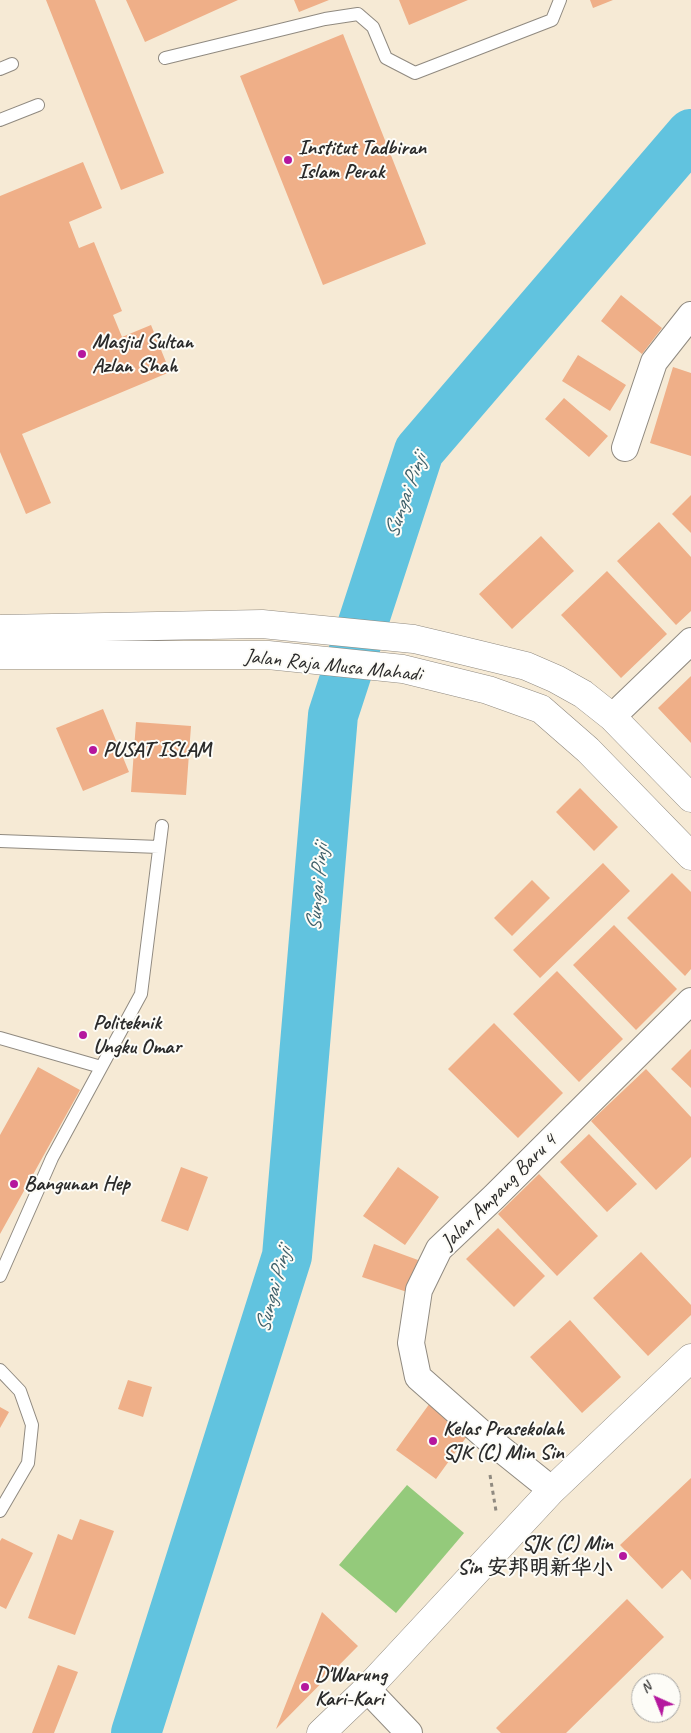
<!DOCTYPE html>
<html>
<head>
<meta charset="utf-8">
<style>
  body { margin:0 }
  #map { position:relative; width:691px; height:1733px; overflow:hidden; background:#f6ead5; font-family:Caveat,sans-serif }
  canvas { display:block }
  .north { position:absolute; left:631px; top:1673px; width:50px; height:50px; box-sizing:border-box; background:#fdfcf7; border:1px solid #a9a8a5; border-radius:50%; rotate:316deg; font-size:14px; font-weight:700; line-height:20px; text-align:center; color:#2b2b2b }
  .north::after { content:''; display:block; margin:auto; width:18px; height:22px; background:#b5179e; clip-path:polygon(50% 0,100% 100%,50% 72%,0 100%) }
</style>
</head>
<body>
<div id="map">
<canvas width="691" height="1733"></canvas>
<div class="north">N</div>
</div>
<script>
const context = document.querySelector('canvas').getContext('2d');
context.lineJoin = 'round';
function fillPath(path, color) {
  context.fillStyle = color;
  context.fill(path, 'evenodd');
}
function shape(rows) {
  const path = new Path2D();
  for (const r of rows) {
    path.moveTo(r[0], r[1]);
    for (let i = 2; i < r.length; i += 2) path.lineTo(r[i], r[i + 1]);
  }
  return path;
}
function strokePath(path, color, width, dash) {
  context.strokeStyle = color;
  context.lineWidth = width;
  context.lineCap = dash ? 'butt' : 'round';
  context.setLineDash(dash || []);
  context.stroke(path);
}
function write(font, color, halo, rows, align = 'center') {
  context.font = font + ' Caveat,"LXGW WenKai TC",sans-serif';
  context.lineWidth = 4;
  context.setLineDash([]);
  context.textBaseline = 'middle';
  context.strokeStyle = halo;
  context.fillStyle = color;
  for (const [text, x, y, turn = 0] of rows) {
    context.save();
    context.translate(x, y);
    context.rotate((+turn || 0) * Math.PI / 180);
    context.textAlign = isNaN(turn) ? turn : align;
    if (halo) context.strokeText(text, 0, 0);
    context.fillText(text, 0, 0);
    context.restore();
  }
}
fillPath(shape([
  [407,1485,464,1533,396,1613,339,1565]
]), '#94ca7b');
strokePath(shape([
  [136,1733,287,1256,333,715,419,451,691,134]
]), '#61c3df', 50);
fillPath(shape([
  [46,0,95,0,164,173,121,190],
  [126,0,238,0,145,42],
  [294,0,329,0,299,12],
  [399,0,468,0,409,25],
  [590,0,613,0,593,8],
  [343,34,426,244,323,285,240,76],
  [83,162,102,208,69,222,79,248,94,242,122,311,113,315,122,337,151,325,170,372,22,434,51,503,26,514,0,452,0,196],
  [621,295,662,328,642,354,601,321],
  [578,355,626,385,610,411,562,381],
  [673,367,691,373,691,456,650,443],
  [564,398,608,436,589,457,545,419],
  [691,495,691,533,672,514],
  [659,522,691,557,691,611,676,625,617,561],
  [541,536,574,571,512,629,479,594],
  [607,571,667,634,621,678,561,615],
  [691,676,691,743,658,708],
  [103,709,129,772,83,791,56,728],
  [136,722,191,726,186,795,131,792],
  [580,788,618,827,594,851,556,812],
  [603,863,630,891,540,978,513,950],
  [672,873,691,892,691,969,685,976,627,918],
  [532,880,550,898,512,936,494,918],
  [614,925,677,989,636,1030,573,965],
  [557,971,623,1039,579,1082,513,1014],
  [494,1023,563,1093,518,1138,448,1069],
  [691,1049,691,1088,671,1069],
  [38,1067,80,1090,0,1234,0,1135],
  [646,1069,691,1117,691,1157,656,1190,591,1121],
  [589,1134,637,1184,607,1212,560,1162],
  [181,1167,208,1177,188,1231,161,1221],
  [398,1167,439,1197,405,1245,363,1216],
  [539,1174,598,1236,557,1276,498,1214],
  [498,1228,545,1276,514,1307,466,1259],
  [374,1244,418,1260,407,1292,362,1277],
  [641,1252,691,1305,691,1315,648,1356,593,1298],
  [570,1320,621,1377,582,1413,530,1357],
  [128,1380,152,1387,143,1417,118,1409],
  [430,1403,470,1432,436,1479,396,1450],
  [0,1407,9,1412,0,1428],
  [691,1478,691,1580,682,1570,662,1589,620,1545],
  [80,1519,114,1531,75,1635,28,1618,58,1534,72,1540],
  [2,1538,33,1553,6,1609,0,1606,0,1541],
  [627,1599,664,1637,566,1733,501,1733,496,1728],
  [322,1612,358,1646,276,1729],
  [58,1665,78,1672,54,1733,32,1733]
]), '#efaf88');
const lane = shape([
  [165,58,325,19,358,14,373,27,386,58,415,73,552,20,560,0],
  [0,69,12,64],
  [0,120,38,105],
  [0,841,159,847],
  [0,1038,101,1067],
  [0,1276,52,1158,141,994,162,826],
  [0,1370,20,1391,32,1425,28,1463,0,1511]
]);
const street = shape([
  [625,448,654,362,691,315],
  [612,717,691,641],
  [552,1490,486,1437,418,1377,411,1343,419,1290,439,1249,494,1197,691,1001],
  [367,1689,409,1733]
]);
const secondary = shape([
  [0,629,262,624,414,639,452,648,526,666,556,679,583,694,612,717,691,798],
  [0,655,268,655,403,669,488,690,541,709,588,750,691,856],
  [321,1733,367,1689,552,1490,691,1358]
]);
strokePath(lane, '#908a80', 14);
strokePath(street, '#908a80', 28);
strokePath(secondary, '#908a80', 29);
strokePath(shape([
  [490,1475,496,1511]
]), '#908a80', 3, [4, 4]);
strokePath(lane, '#fff', 12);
strokePath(street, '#fff', 26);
strokePath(secondary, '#fff', 28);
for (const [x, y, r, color] of [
  [288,160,5,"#b5179e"],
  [82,354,5,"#b5179e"],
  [93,750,5,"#b5179e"],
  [83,1035,5,"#b5179e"],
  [14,1184,5,"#b5179e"],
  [433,1441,5,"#b5179e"],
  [623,1556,5,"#b5179e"],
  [305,1687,5,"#b5179e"]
]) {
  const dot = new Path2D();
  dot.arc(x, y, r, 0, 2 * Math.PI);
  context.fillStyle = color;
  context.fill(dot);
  strokePath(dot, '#fdfcf7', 2);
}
write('bold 21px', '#2b2b2b', '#fdfcf7', [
  ["Institut Tadbiran",298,148],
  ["Islam Perak",298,172],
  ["Masjid Sultan",92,342],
  ["Azlan Shah",92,366],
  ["PUSAT ISLAM",103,750],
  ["Politeknik",93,1023],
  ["Ungku Omar",93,1047],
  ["Bangunan Hep",24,1184],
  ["Kelas Prasekolah",443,1429],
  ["SJK (C) Min Sin",443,1453],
  ["SJK (C) Min",613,1544,"right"],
  ["Sin 安邦明新华小",613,1568,"right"],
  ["D'Warung",315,1675],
  ["Kari-Kari",315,1699]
], 'left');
write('21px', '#2b2b2b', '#fdfcf7', [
  ["Jalan Raja Musa Mahadi",333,666,6],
  ["Jalan Ampang Baru 4",499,1192,-45]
]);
write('italic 22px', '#3e606a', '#fdfcf7', [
  ["Sungai Pinji",406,496,-70],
  ["Sungai Pinji",318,888,-85],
  ["Sungai Pinji",274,1290,-75]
]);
</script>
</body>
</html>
